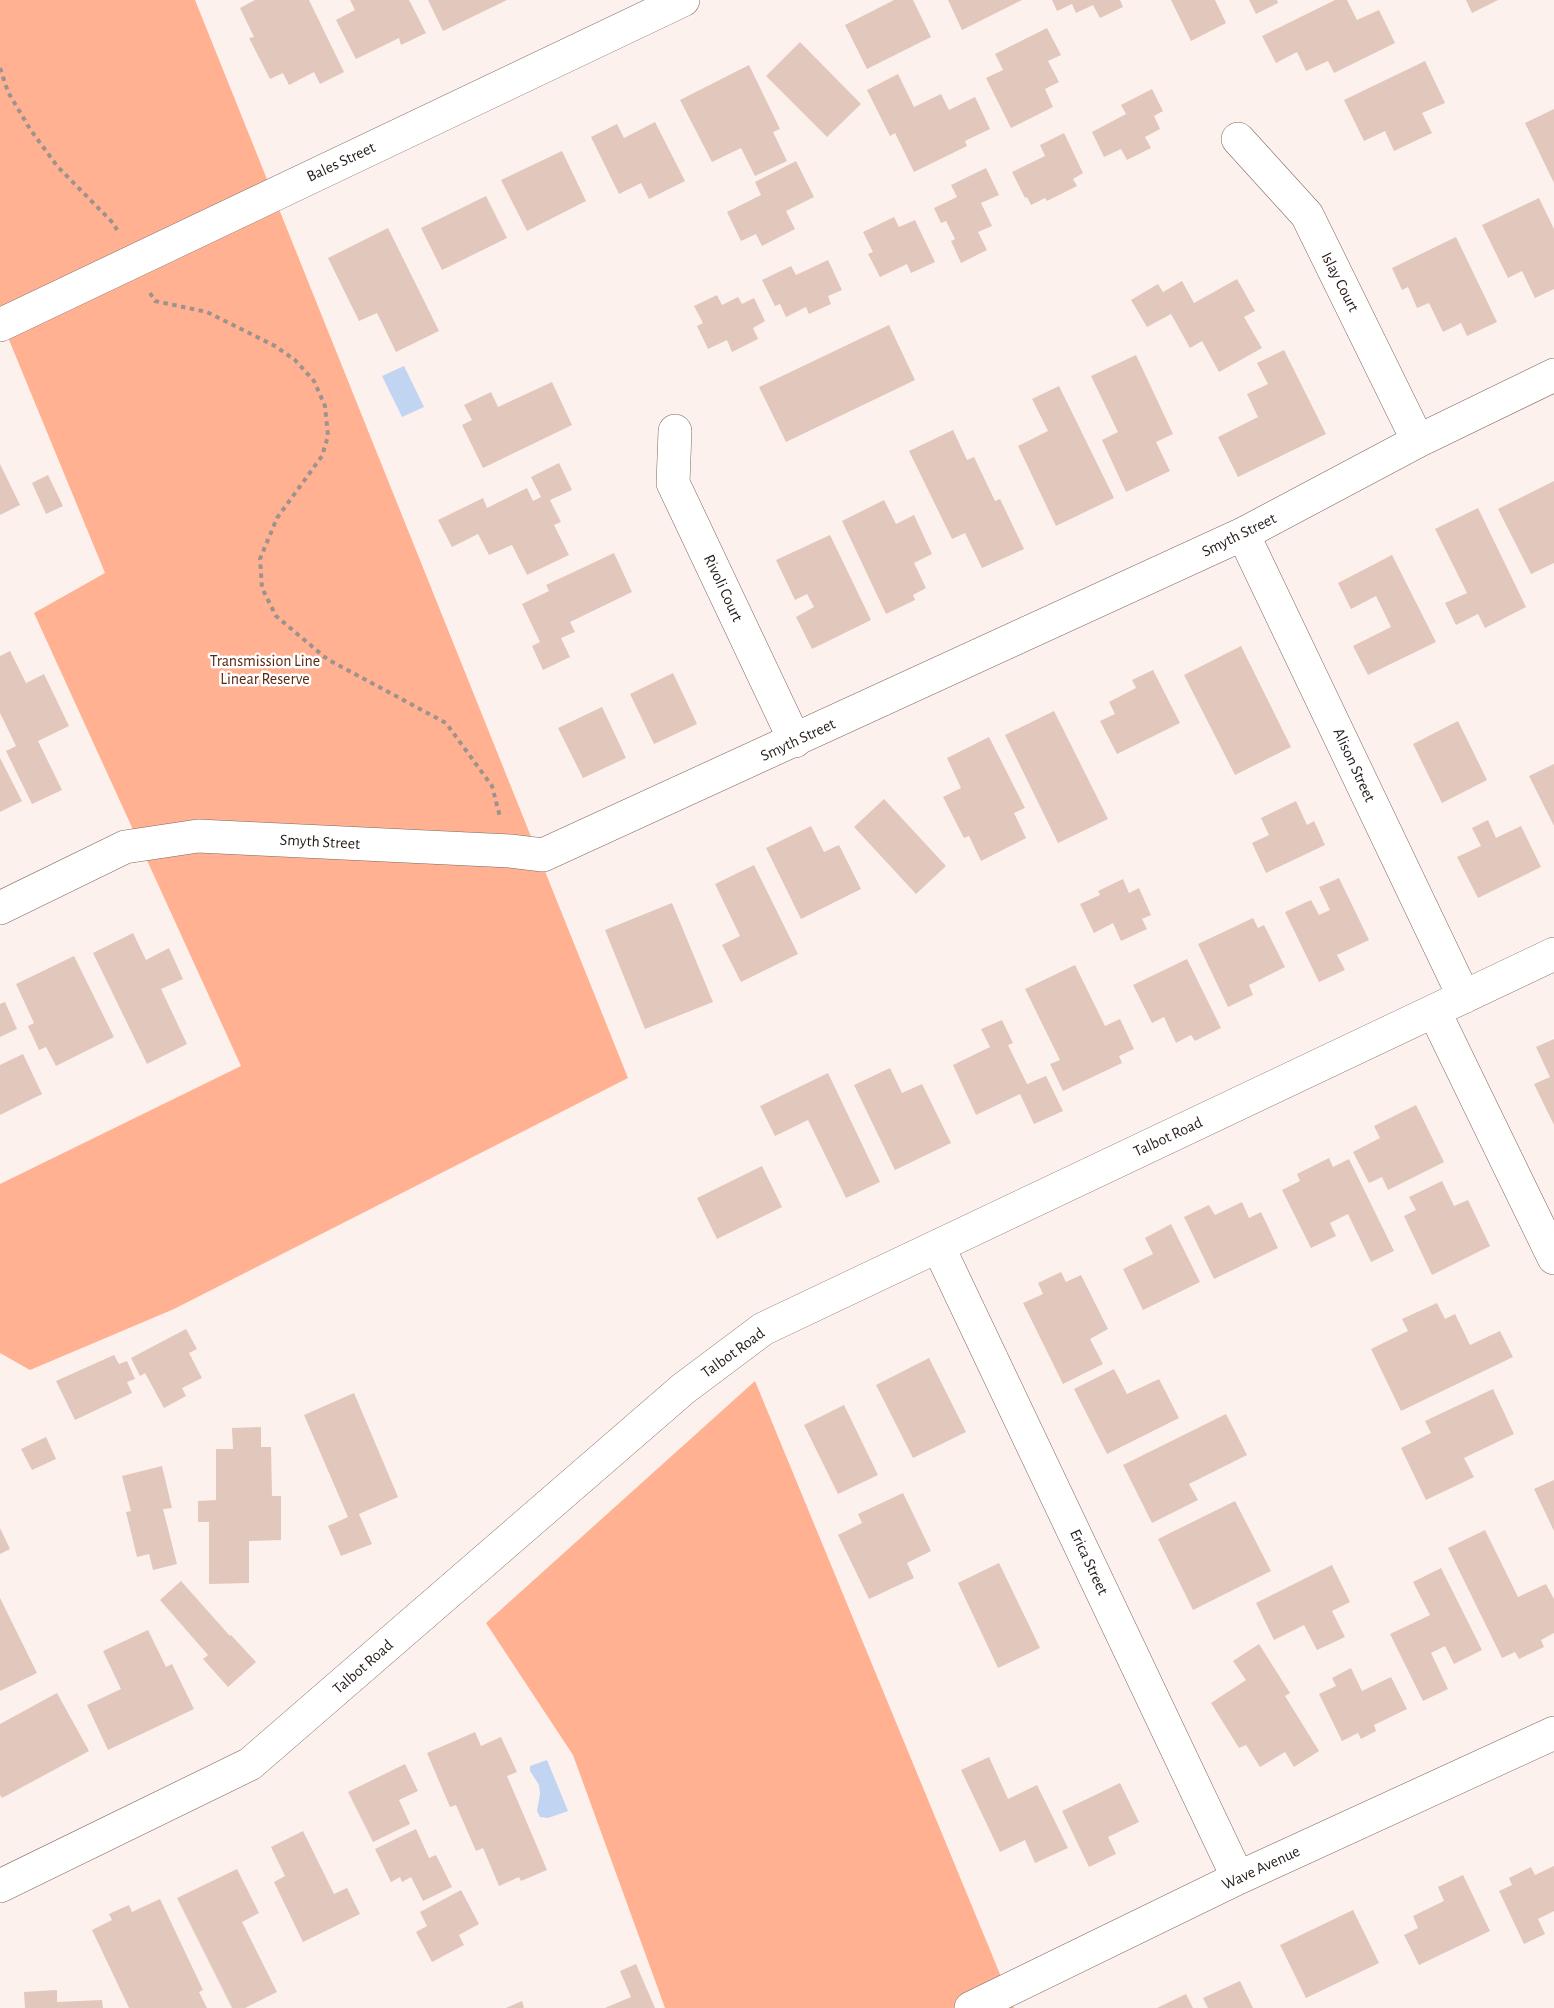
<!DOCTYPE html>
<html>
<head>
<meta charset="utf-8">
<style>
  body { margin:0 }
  canvas { display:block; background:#fcf1ec }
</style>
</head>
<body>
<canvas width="1554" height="2008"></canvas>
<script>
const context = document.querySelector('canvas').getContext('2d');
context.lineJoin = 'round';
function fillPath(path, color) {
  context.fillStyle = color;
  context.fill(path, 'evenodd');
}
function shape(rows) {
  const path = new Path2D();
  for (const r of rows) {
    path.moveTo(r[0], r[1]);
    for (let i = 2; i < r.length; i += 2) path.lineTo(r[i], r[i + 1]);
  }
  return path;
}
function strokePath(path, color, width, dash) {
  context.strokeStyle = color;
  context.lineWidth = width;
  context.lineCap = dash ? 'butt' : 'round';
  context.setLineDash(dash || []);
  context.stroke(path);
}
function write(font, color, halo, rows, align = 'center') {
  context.font = font + ' "Alegreya Sans",sans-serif';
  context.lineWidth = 5;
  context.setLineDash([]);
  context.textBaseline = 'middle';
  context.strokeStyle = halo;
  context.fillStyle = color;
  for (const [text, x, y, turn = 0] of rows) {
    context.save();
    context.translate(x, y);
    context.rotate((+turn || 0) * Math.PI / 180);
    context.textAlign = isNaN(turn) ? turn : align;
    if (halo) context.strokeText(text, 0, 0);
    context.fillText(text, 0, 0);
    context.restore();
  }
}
fillPath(shape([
  [0,0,195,0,628,1078,174,1309,30,1370,0,1353,0,1184,241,1066,34,613,105,573,0,318],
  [755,1381,1014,2008,665,2008,573,1755,486,1623]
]), '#ffb192');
fillPath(shape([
  [404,366,424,407,402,417,382,376],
  [547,1760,568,1811,548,1818,540,1817,537,1811,540,1794,539,1785,530,1771,530,1766]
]), '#c1d4f1');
fillPath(shape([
  [255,0,309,0,344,72,320,84,314,72,289,85,283,73,270,79,249,38,254,37,240,8],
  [350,0,409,0,426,33,401,45,399,38,356,59,336,20,355,10],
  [428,0,507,0,443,31],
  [894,0,913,0,931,37,867,69,845,25],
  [948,0,1022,0,962,30],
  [1052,0,1120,0,1123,7,1100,18,1093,5,1076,13,1072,4,1057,11],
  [1171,0,1215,0,1226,23,1191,41],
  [1249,0,1277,0,1278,3,1256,14],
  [1335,0,1347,0,1357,20,1379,10,1395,43,1334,73,1328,61,1306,71,1297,52,1276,63,1262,36],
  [1466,0,1498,0,1472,13],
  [1047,28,1061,55,1048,61,1059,82,1045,89,1053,107,1011,128,986,78,1003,70,995,54],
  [800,42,861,104,827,137,766,76],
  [1425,61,1445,103,1422,113,1432,133,1394,151,1385,131,1364,141,1344,100],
  [749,65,780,129,773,132,787,161,755,176,741,148,712,162,680,100],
  [898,74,914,107,941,94,949,110,975,97,990,129,965,141,967,146,914,172,895,133,890,136,867,90],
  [1152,89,1163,111,1154,116,1160,129,1145,137,1151,148,1127,160,1121,149,1104,157,1092,132,1126,114,1121,105],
  [1554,109,1554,183,1525,123],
  [655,122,685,181,649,199,641,183,619,194,591,137,617,124,624,138],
  [1064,133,1083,173,1073,179,1077,186,1047,201,1045,198,1031,205,1027,197,1025,198,1012,172,1045,156,1040,145],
  [562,151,586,201,527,231,501,180],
  [796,161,814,197,786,211,795,229,762,246,756,234,741,241,727,212,761,195,755,182],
  [986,168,999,195,981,203,992,226,978,232,987,250,961,263,951,241,955,239,946,221,941,223,934,208,957,197,951,185],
  [486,196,507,238,442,270,421,228],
  [1539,198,1554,229,1554,289,1535,298,1522,271,1508,278,1482,225],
  [894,217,899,227,915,220,935,262,911,273,907,264,880,277,868,254,873,252,863,232],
  [388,228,439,331,396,352,377,313,359,321,328,258],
  [1456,237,1497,322,1467,336,1461,323,1443,332,1429,303,1417,308,1408,287,1402,290,1392,268],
  [828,260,842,290,828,296,831,304,809,314,806,307,786,317,780,304,775,306,762,280,791,266,796,275],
  [1237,279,1255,311,1244,317,1262,348,1219,372,1202,341,1190,348,1171,314,1147,327,1131,300,1158,284,1163,292,1182,281,1194,303],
  [717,295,722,305,738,297,742,304,754,298,765,321,753,328,758,339,732,352,727,340,708,349,697,326,703,323,694,306],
  [889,325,915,380,786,442,759,387],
  [1284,350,1326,434,1238,477,1218,437,1258,417,1247,394,1268,384,1257,363],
  [1136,355,1173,434,1156,442,1170,471,1126,492,1102,440,1118,432,1091,376],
  [552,382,572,425,483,468,462,425,472,420,464,405,491,392,498,407],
  [1059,386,1114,498,1056,526,1018,446,1048,431,1032,399],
  [953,430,967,460,974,457,995,501,1000,499,1024,549,982,568,965,533,952,539,909,451],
  [559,463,572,490,550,500,561,522,554,525,569,555,527,575,512,545,489,555,478,534,452,547,438,520,483,498,487,508,527,488,533,501,541,497,531,477],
  [0,464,20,505,0,515],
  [48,475,63,506,46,514,32,483],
  [1554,481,1554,563,1531,574,1498,509],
  [884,500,896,524,914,515,932,554,914,563,926,588,913,595,915,600,886,614,842,521],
  [1478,508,1526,607,1485,628,1478,614,1456,625,1445,603,1467,593,1435,529],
  [830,535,871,620,812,649,796,617,814,607,807,594,795,600,776,560],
  [614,553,632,592,570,622,575,632,561,638,570,657,543,670,532,646,540,642,522,604,549,591,546,585],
  [1392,555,1436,642,1368,675,1353,646,1391,627,1376,596,1351,609,1338,583],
  [1241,646,1291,747,1235,775,1184,675],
  [10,651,26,683,44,674,69,726,38,741,62,790,32,804,6,751,16,746,0,713,0,656],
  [1153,670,1180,723,1117,754,1100,721,1115,714,1109,702,1136,688,1132,680],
  [673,673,697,724,654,744,630,694],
  [602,707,626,758,583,778,558,728],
  [1054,711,1108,819,1058,843,1005,735],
  [1458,721,1487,780,1442,803,1413,744],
  [989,737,1025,808,1014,813,1026,838,981,861,969,836,964,838,943,797,961,788,947,758],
  [0,758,22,801,0,812],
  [1554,764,1554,826,1529,776],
  [884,799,946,866,916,894,854,827],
  [1296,801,1307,825,1314,821,1325,845,1266,873,1252,843,1269,835,1261,818],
  [1488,820,1496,838,1521,826,1541,867,1478,898,1457,857,1481,846,1472,828],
  [811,826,824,852,839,845,861,889,801,919,766,848],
  [754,865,798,954,741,982,722,945,740,936,715,884],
  [1339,878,1369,940,1337,955,1345,970,1319,982,1285,912,1311,900,1319,915,1330,910,1319,887],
  [1123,879,1129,893,1139,888,1151,915,1142,919,1147,929,1121,941,1113,923,1094,933,1080,904,1100,895,1098,891],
  [672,903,713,1002,645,1029,605,930],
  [1253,918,1258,928,1264,925,1285,967,1249,985,1253,995,1228,1007,1198,944],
  [133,933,146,960,169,948,183,979,161,989,187,1044,147,1064,93,953],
  [74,956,114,1037,56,1066,46,1047,39,1050,28,1026,34,1023,16,984],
  [1187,959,1221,1028,1195,1041,1191,1035,1176,1043,1164,1017,1152,1023,1133,985],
  [1075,965,1105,1026,1120,1019,1134,1049,1119,1056,1122,1063,1063,1091,1050,1064,1060,1060,1025,989],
  [5,1002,17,1029,0,1037,0,1004],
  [1002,1020,1013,1043,1008,1045,1027,1084,1046,1076,1063,1111,1034,1124,1020,1094,976,1115,953,1065,990,1047,981,1029],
  [1554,1039,1554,1125,1534,1084,1550,1077,1536,1047],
  [23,1054,42,1094,0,1115,0,1065],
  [890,1068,902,1093,922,1084,951,1143,895,1170,854,1085],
  [828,1073,880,1182,846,1198,808,1120,775,1136,760,1106],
  [1416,1105,1444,1162,1388,1190,1382,1177,1369,1183,1353,1152,1380,1138,1374,1126],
  [1329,1158,1333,1167,1349,1159,1394,1251,1371,1262,1348,1214,1330,1223,1336,1236,1311,1248,1282,1190,1300,1181,1297,1174],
  [762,1166,782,1207,717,1239,697,1198],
  [1442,1181,1454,1206,1468,1200,1490,1246,1432,1275,1404,1216,1416,1210,1409,1197],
  [1242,1202,1249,1218,1261,1212,1278,1248,1214,1279,1184,1217,1209,1205,1215,1215],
  [1171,1224,1200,1282,1143,1310,1123,1269,1153,1254,1145,1238],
  [1061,1272,1066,1282,1081,1275,1108,1329,1090,1339,1103,1364,1063,1384,1023,1303,1043,1294,1038,1283],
  [1437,1303,1445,1319,1455,1314,1470,1345,1500,1331,1513,1357,1401,1411,1371,1349,1408,1331,1402,1319],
  [186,1329,197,1349,189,1353,202,1378,182,1388,186,1396,164,1408,145,1373,140,1376,131,1358],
  [114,1355,119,1364,127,1361,135,1379,127,1382,132,1393,75,1420,56,1381],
  [929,1358,966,1432,913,1458,876,1385],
  [1114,1369,1127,1394,1159,1379,1179,1418,1107,1454,1074,1389],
  [1493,1389,1514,1434,1464,1458,1474,1477,1426,1500,1401,1448,1431,1433,1425,1421],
  [354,1393,398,1497,359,1514,372,1544,341,1556,328,1526,348,1517,304,1415],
  [844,1405,878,1475,838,1494,804,1425],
  [1226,1414,1247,1455,1189,1484,1198,1500,1152,1523,1123,1465],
  [261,1427,261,1447,271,1447,272,1496,281,1496,281,1540,249,1541,249,1583,209,1584,209,1522,198,1522,198,1501,216,1500,216,1449,233,1449,232,1428],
  [46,1437,56,1459,32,1470,21,1449],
  [162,1466,172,1508,163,1509,177,1564,153,1570,149,1554,137,1557,126,1512,131,1511,122,1476],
  [1554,1480,1554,1531,1534,1489],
  [903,1493,931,1551,907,1563,914,1578,869,1599,838,1535,862,1523,858,1514],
  [1235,1501,1271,1571,1193,1610,1158,1539],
  [0,1528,10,1549,0,1554],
  [1485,1530,1518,1597,1546,1584,1554,1599,1554,1633,1541,1640,1544,1647,1519,1659,1515,1652,1502,1658,1448,1548],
  [999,1563,1040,1648,998,1668,958,1583],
  [1332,1565,1350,1602,1332,1611,1345,1637,1317,1650,1304,1625,1274,1640,1256,1603],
  [1441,1568,1482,1650,1454,1664,1445,1646,1431,1653,1448,1689,1423,1701,1390,1634,1430,1615,1413,1582],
  [181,1581,230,1636,231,1635,256,1662,228,1687,203,1659,208,1655,160,1600],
  [0,1598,37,1673,0,1691],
  [148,1630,166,1667,172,1664,194,1709,108,1750,87,1705,121,1689,103,1651],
  [1259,1644,1290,1693,1285,1696,1319,1751,1294,1767,1285,1752,1260,1767,1246,1745,1239,1748,1211,1703,1246,1680,1233,1661],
  [1351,1668,1362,1691,1391,1677,1407,1709,1374,1725,1376,1731,1361,1739,1358,1733,1342,1741,1319,1694,1336,1686,1332,1678],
  [57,1693,89,1751,2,1798,0,1795,0,1724],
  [475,1732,481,1746,501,1737,517,1772,507,1776,547,1870,521,1881,519,1877,499,1886,483,1848,476,1851,456,1805,450,1807,427,1753],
  [989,1757,1008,1799,1037,1785,1068,1848,1035,1863,1025,1840,1000,1852,961,1770],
  [405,1764,418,1791,399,1800,410,1824,373,1842,348,1792],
  [1120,1783,1139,1822,1108,1837,1116,1854,1089,1867,1062,1811],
  [416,1829,429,1858,436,1855,452,1887,423,1901,411,1877,402,1882,400,1877,391,1882,375,1849],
  [303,1831,334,1894,347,1888,360,1914,303,1942,274,1882,285,1876,271,1847],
  [1554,1866,1554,1911,1538,1919,1545,1934,1524,1944,1499,1891,1512,1885,1509,1878,1531,1867,1535,1875],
  [237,1869,259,1913,242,1922,277,1992,245,2008,232,2008,177,1898],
  [1463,1875,1490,1931,1419,1965,1404,1935,1418,1928,1413,1916,1444,1901,1438,1887],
  [461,1890,479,1924,459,1935,464,1945,432,1962,416,1932,427,1926,420,1912],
  [160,1899,203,1990,199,1992,207,2008,129,2008,92,1930,112,1920,109,1914,129,1905,132,1912],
  [1353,1910,1379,1963,1306,1998,1280,1945],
  [636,1964,655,2008,605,2008,631,1997,620,1971],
  [1240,1981,1253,2008,1208,2008,1203,1998],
  [57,1990,57,2002,102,2000,103,2008,25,2008,24,1992],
  [1186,1994,1193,2008,1157,2008],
  [522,2001,524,2008,506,2008]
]), '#e2c7bd');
const minor = shape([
  [1238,139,1307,215,1418,441],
  [0,325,683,0],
  [675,431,673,483,795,741],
  [1243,534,1464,997],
  [0,908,125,847,198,836,510,851,543,855,1243,534,1418,441,1554,375],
  [1434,1011,1554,1258],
  [938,1246,1238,1878],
  [0,1886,250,1764,683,1389,763,1329,1554,954],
  [971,2008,1238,1878,1554,1733]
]);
strokePath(minor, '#7f685f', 34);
strokePath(shape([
  [0,68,8,92,30,129,57,166,114,224,117,230],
  [150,293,155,301,207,312,275,346,295,360,314,381,325,406,328,436,322,456,277,518,260,559,262,588,276,616,327,659,446,723,492,786,500,817]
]), '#9d938e', 4, [4.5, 4.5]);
strokePath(minor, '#fff', 33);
write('16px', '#251c18', '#fff', [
  ["Bales Street",341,162,-25],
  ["Islay Court",1340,282,63],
  ["Smyth Street",1239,535,-26],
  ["Rivoli Court",723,588,65],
  ["Smyth Street",798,740,-25],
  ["Alison Street",1354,765,65],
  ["Smyth Street",320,842,3],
  ["Talbot Road",1168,1137,-25],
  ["Talbot Road",733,1353,-36],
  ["Erica Street",1089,1562,65],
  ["Talbot Road",363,1667,-41],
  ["Wave Avenue",1261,1868,-25]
]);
write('16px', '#5d2810', '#fff', [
  ["Transmission Line",265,661],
  ["Linear Reserve",265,679]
]);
</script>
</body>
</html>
